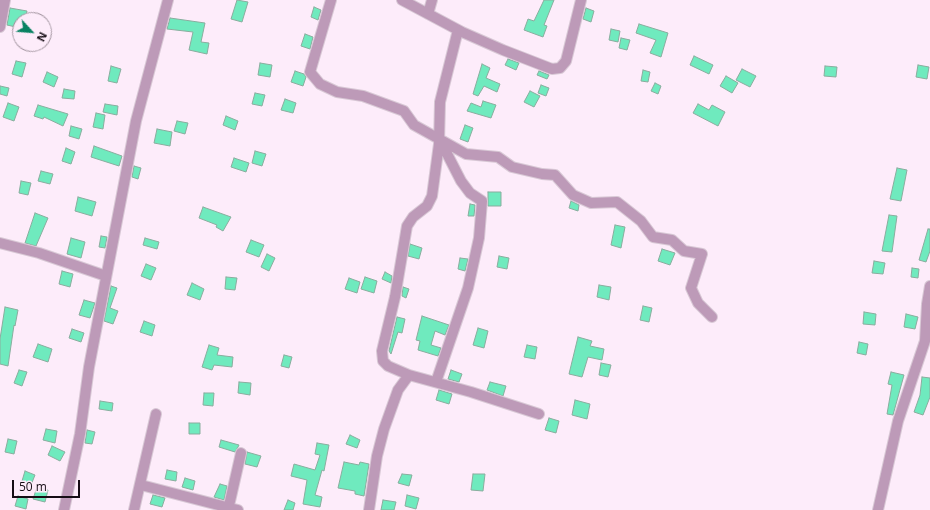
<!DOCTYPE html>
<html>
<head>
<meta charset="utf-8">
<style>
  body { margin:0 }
  #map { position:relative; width:930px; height:510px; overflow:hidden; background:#fdecfa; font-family:"Open Sans",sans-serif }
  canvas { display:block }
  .north { position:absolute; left:12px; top:12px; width:40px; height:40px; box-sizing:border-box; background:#fdecfa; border:1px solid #a1939e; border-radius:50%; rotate:116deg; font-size:11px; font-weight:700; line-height:16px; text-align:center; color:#160d15 }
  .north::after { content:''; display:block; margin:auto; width:14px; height:18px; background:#088262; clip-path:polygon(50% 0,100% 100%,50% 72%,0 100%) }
  .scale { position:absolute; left:12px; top:480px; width:68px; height:18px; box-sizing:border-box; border:2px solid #160d15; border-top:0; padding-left:5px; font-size:12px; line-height:14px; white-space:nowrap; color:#160d15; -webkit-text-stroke:3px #fdecfa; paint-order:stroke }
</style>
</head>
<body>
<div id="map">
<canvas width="930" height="510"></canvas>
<div class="north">N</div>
<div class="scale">50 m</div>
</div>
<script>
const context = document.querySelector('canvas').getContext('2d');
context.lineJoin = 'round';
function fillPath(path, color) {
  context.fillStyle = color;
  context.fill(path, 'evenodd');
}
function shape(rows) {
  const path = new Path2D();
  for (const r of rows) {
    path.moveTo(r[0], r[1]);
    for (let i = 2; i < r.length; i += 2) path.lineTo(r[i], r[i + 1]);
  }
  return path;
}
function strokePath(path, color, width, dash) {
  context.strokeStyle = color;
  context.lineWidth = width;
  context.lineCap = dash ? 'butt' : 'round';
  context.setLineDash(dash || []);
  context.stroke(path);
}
const building = shape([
  [237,0,248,2,242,22,231,19,237,0],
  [544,0,554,0,544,25,547,26,543,37,524,30,528,19,534,21,544,0],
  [314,7,321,10,318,20,311,17,314,7],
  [10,8,27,11,25,20,20,20,20,28,7,25,10,8],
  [586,8,594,11,591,22,583,19,586,8],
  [170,18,205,23,201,42,209,43,207,54,189,50,193,32,167,29,170,18],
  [639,24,668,33,661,57,650,53,656,40,636,33,639,24],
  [611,29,620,31,618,42,609,40,611,29],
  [305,34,313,37,310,49,301,46,305,34],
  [621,38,630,40,627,50,619,48,621,38],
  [694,56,713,65,709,74,690,65,694,56],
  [508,59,519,63,516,70,505,65,508,59],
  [16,61,26,63,22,77,12,74,16,61],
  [260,63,272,65,270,77,258,75,260,63],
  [482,64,490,68,486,78,500,84,497,92,484,86,478,96,473,94,482,64],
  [918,65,929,67,927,79,916,77,918,65],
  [111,66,121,69,117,83,108,81,111,66],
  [825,66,837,67,836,77,824,76,825,66],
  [742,69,756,76,750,87,736,80,742,69],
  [643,70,650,72,648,82,641,81,643,70],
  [295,71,304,74,306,77,303,86,291,82,295,71],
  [539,71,549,75,547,79,537,75,539,71],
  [47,72,58,77,54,87,43,82,47,72],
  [726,76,738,83,732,93,720,86,726,76],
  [655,83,661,86,658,94,651,91,655,83],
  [541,85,549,88,546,96,538,93,541,85],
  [0,86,9,88,7,96,0,94,0,86],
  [64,89,75,91,74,99,62,98,64,89],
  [530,91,540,96,534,107,524,102,530,91],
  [255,93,265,95,262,106,252,104,255,93],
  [285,99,296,103,293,113,281,110,285,99],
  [483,101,496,105,491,118,467,111,471,103,481,107,483,101],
  [8,103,19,107,14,121,3,117,8,103],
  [105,104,118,106,117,115,103,112,105,104],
  [698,104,709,110,712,105,725,112,718,126,693,113,698,104],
  [38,105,68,114,63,126,44,117,43,119,34,116,38,105],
  [96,113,105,115,103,129,93,127,96,113],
  [226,116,238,121,235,130,223,125,226,116],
  [177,121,188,123,185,134,174,131,177,121],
  [465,125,473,128,468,142,460,139,465,125],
  [71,126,82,129,79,139,69,136,71,126],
  [157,129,172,132,170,146,154,143,157,129],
  [94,146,122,156,119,166,91,157,94,146],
  [66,148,75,152,71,164,62,161,66,148],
  [255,151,266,154,262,166,252,163,255,151],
  [234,158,249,163,246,172,231,167,234,158],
  [134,166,141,168,138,179,132,177,134,166],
  [897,168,907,170,901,201,890,199,897,168],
  [41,171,53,174,50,184,38,181,41,171],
  [21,181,31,183,28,195,19,193,21,181],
  [488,192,501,192,501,206,488,206,488,192],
  [78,197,96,202,92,216,75,211,78,197],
  [571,201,579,205,578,211,569,208,571,201],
  [470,204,475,205,474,216,468,216,470,204],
  [203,207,231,217,223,231,216,227,217,225,199,218,203,207],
  [35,213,48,218,36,246,25,243,35,213],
  [889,215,897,216,892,252,882,251,889,215],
  [615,225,625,227,621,248,611,245,615,225],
  [928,229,930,229,930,251,926,262,919,260,928,229],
  [101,236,107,237,105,248,99,247,101,236],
  [71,238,85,242,81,258,67,254,71,238],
  [145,238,159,242,157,249,143,245,145,238],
  [251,240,264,245,259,257,246,252,251,240],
  [410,244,422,248,419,259,408,256,410,244],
  [662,249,675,253,670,265,658,261,662,249],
  [267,254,275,258,269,271,261,267,267,254],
  [499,256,509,258,507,269,497,267,499,256],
  [460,258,468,259,465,271,458,269,460,258],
  [874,261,885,263,883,274,872,273,874,261],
  [146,264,156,268,151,280,141,276,146,264],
  [912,268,919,269,918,278,911,277,912,268],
  [62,271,73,274,70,287,59,284,62,271],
  [385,272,392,276,391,283,382,279,385,272],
  [226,277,237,278,235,290,225,289,226,277],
  [365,277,377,281,374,293,361,289,365,277],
  [349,278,360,282,357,293,345,289,349,278],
  [192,283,204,289,200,300,187,295,192,283],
  [599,285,611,287,609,300,597,297,599,285],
  [111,286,117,288,110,308,118,311,113,324,104,321,111,286],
  [403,287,409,289,406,298,402,296,403,287],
  [84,300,95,303,90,318,79,315,84,300],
  [643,306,652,308,649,322,640,320,643,306],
  [5,307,18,310,15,326,14,325,8,366,0,364,0,339,5,307],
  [864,312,876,314,875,325,863,324,864,312],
  [906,314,918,317,915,329,904,327,906,314],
  [422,316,449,325,445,335,435,331,431,345,441,348,438,356,418,350,420,341,416,340,422,316],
  [397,317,405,319,402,333,398,332,391,354,389,351,397,317],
  [144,321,155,325,152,336,140,332,144,321],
  [478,328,488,331,484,348,473,345,478,328],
  [72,329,84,333,81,342,69,338,72,329],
  [578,337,592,341,590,346,604,349,602,360,588,357,582,377,569,374,578,337],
  [859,342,868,344,866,355,857,353,859,342],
  [38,344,52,349,48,362,33,357,38,344],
  [209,345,219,348,217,355,233,357,232,367,214,365,212,370,202,367,209,345],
  [527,345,537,347,535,359,524,357,527,345],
  [284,355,292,357,289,368,281,366,284,355],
  [601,363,611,365,608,377,599,375,601,363],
  [19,370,27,372,22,386,14,383,19,370],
  [451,370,462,374,459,382,448,379,451,370],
  [891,372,904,375,893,415,887,414,892,385,888,384,891,372],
  [922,377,930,378,930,397,923,415,914,412,920,395,922,377],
  [239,382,251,383,250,395,238,393,239,382],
  [490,382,506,386,503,396,487,390,490,382],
  [439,390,452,394,449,404,436,400,439,390],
  [204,393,214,393,213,406,203,405,204,393],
  [575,400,590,404,587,419,572,415,575,400],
  [100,401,113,403,112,411,99,409,100,401],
  [549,418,559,421,556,433,545,430,549,418],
  [189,423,200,423,200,434,189,434,189,423],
  [46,429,57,431,55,443,43,440,46,429],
  [87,430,95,432,92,444,85,443,87,430],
  [350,435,360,440,357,448,346,444,350,435],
  [8,439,17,441,14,454,5,452,8,439],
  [221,440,239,445,238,447,235,452,219,447,221,440],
  [317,443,329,445,324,471,322,470,315,495,322,497,320,507,303,504,307,480,291,476,294,464,315,470,320,455,315,454,317,443],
  [52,446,65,452,60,461,48,455,52,446],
  [247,452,261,456,257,467,245,464,247,452],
  [344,462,359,465,360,462,369,464,364,496,355,494,355,491,338,488,344,462],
  [167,470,177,472,176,481,165,479,167,470],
  [25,471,35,475,31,485,22,481,25,471],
  [402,474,412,475,409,486,398,483,402,474],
  [473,474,485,474,483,491,471,490,473,474],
  [185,478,195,481,193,490,182,487,185,478],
  [220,484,227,486,224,500,214,497,220,484],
  [37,487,48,490,45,502,33,499,37,487],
  [153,495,165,498,162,507,150,504,153,495],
  [407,495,419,498,416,509,405,506,407,495],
  [18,496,28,499,26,509,15,506,18,496],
  [288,500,295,503,293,510,284,510,288,500],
  [383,500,396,502,394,510,381,510,383,500]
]);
fillPath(building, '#6feabe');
strokePath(building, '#89ad9e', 1);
const minor = shape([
  [331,0,310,72,320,84,337,92,363,96,404,111,414,125,466,154,498,157,512,167,542,174,555,175,573,195,591,203,617,202,641,221,653,237,672,240,684,251,702,254,691,288,698,303,712,317],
  [402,0,462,32,503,50,552,69,560,68,566,61,581,0],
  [428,14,432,0],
  [0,27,5,0],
  [458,30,440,102,439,144,432,196,427,206,413,217,407,226,395,297,382,351,383,361,388,366,409,375,471,392,539,414],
  [0,243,39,253,106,276],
  [436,382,468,288,479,238,482,201,470,193,461,181,441,142],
  [141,485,238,510],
  [64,510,80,434,89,367,136,121,168,0],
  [134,510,156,414],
  [228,510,241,453],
  [369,510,377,456,384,429,398,390,409,375],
  [878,510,898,421,925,341,927,304,930,286]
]);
strokePath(minor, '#d8c8d5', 12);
strokePath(minor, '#bd9ab8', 10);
</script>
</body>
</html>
